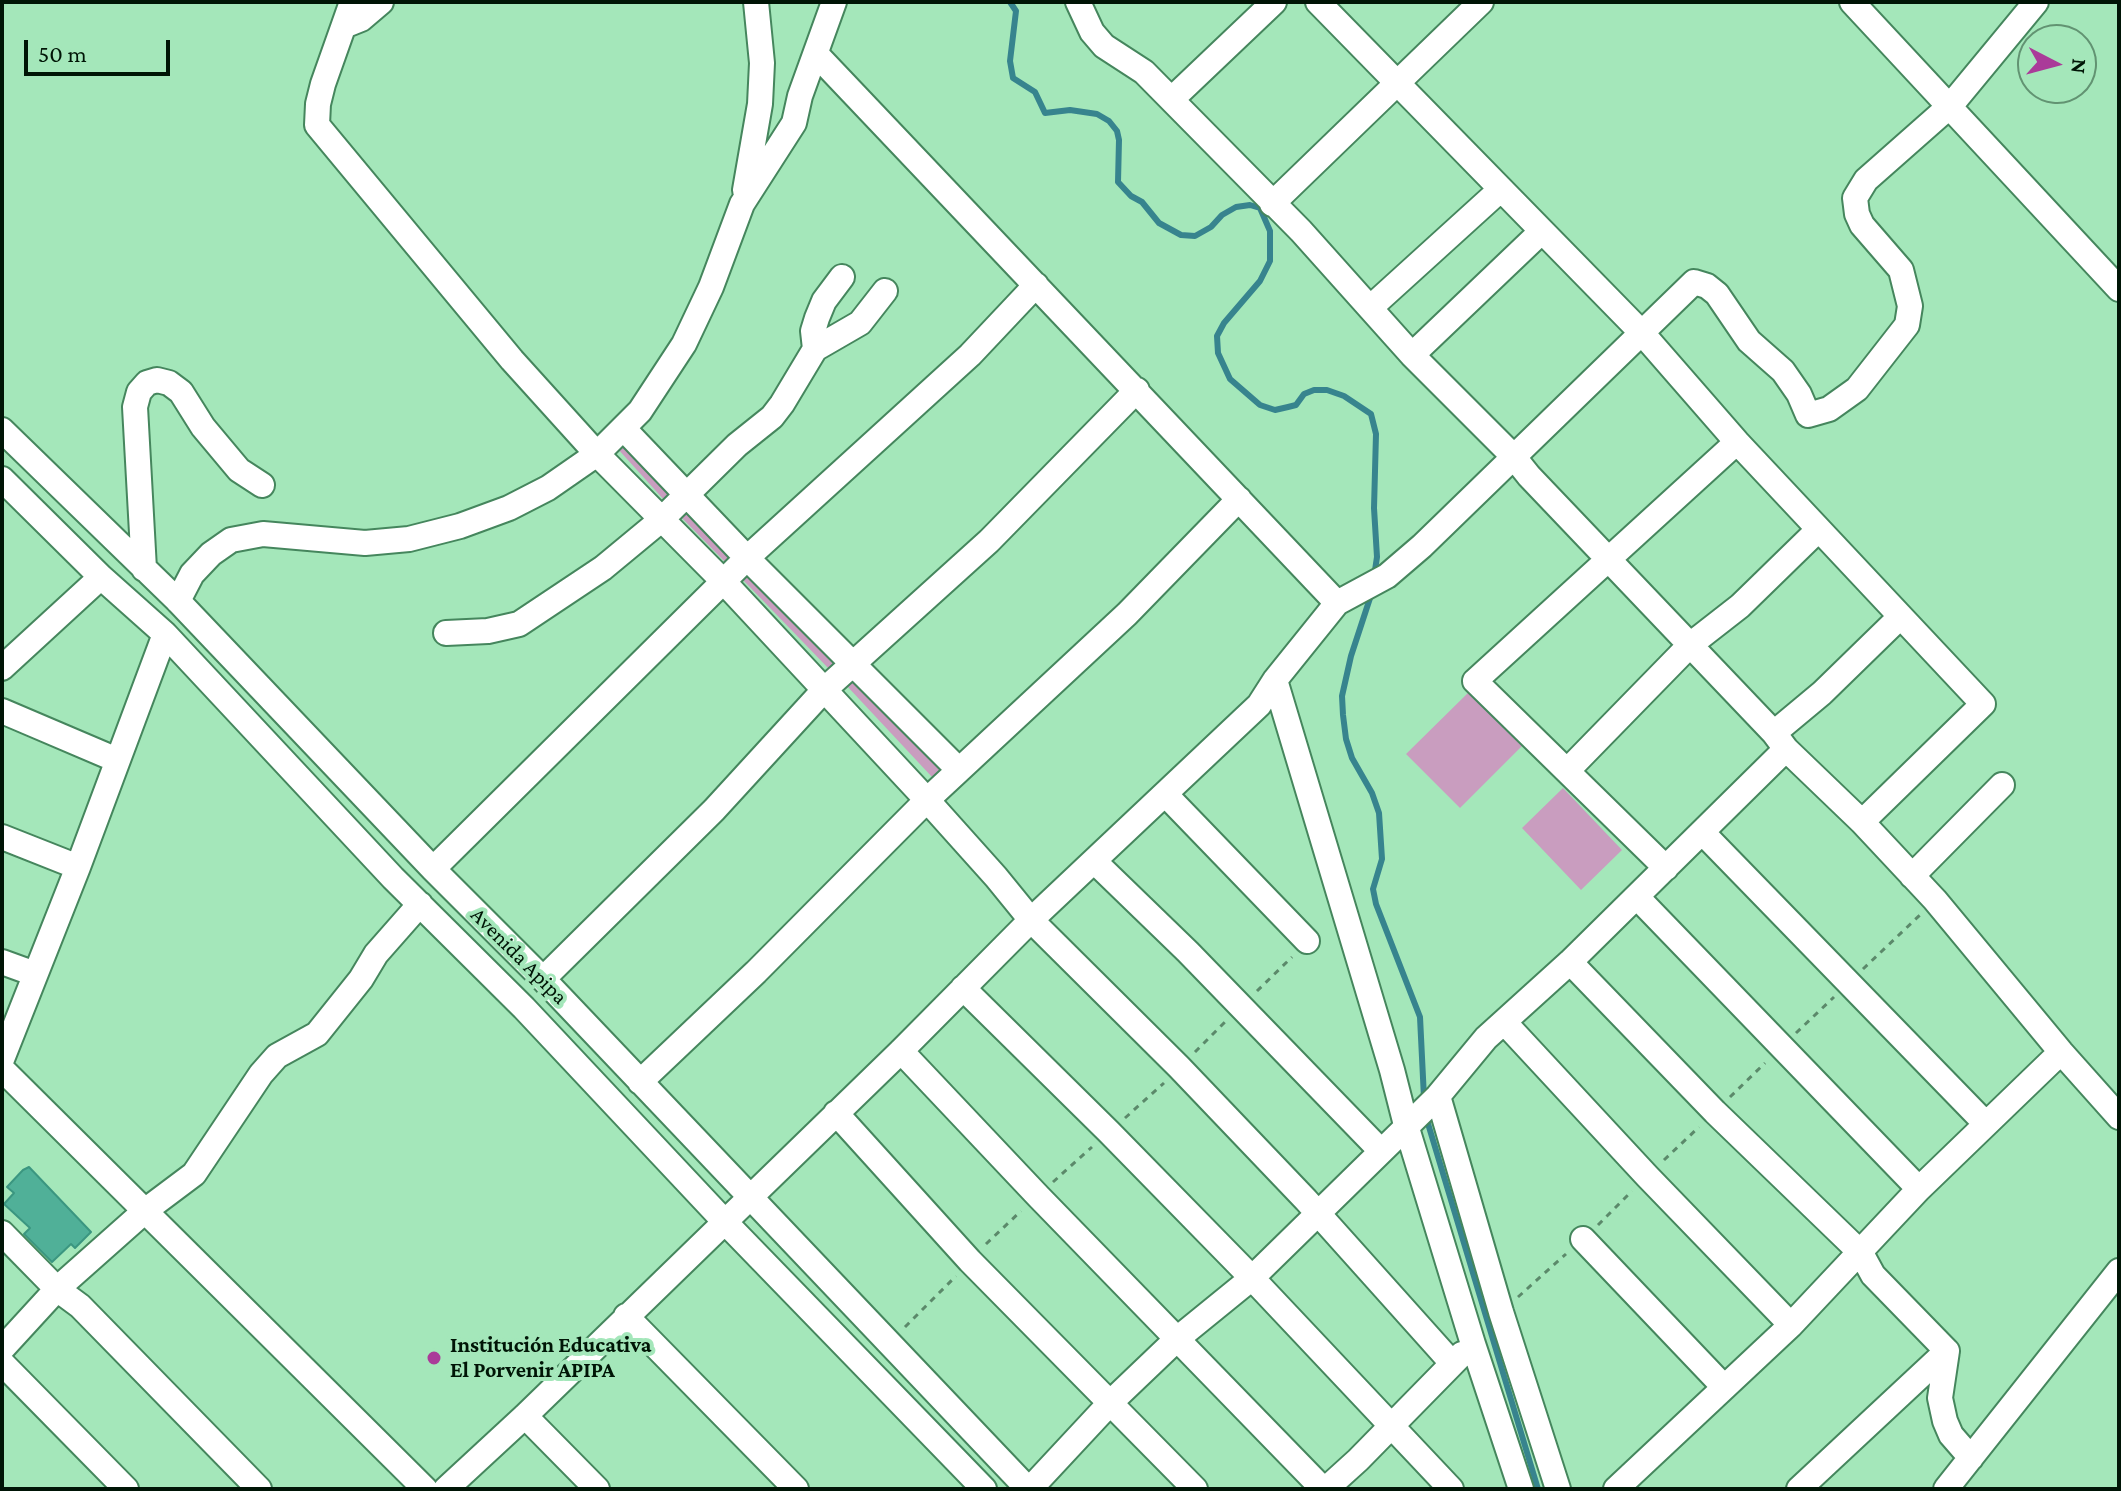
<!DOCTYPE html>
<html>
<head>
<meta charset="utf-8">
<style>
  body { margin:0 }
  #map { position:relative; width:2121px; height:1491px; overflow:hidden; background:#a4e7ba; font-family:"Crimson Pro",serif }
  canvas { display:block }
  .frame { position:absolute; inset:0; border:4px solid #001506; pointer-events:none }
  .north { position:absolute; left:2017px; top:24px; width:80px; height:80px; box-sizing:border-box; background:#a4e7ba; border:2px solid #629372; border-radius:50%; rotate:96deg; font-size:22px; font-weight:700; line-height:32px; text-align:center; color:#001506 }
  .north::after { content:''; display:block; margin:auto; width:28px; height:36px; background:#aa3b99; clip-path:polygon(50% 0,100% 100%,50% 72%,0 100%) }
  .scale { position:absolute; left:24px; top:40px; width:146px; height:36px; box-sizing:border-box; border:4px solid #001506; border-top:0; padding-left:10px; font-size:24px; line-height:28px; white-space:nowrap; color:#001506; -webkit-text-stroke:6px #a4e7ba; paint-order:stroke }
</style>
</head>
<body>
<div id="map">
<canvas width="2121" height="1491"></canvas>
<div class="frame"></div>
<div class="north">N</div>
<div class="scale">50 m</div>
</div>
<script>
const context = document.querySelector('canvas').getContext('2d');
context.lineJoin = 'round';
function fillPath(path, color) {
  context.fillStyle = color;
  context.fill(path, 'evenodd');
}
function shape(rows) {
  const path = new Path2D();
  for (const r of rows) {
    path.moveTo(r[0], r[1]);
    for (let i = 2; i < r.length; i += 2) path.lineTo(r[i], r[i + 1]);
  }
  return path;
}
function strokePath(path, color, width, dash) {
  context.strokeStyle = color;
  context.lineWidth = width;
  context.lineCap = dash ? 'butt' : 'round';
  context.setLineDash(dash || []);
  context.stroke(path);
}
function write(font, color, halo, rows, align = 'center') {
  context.font = font + ' "Crimson Pro",serif';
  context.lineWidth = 8;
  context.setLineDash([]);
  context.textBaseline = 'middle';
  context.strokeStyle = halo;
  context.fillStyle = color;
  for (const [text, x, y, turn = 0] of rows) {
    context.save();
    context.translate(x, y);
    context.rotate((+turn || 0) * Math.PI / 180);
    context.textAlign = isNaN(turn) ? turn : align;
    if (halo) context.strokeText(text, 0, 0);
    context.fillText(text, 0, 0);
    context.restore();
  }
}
fillPath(shape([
  [624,442,671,495,665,501,617,448],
  [685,510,732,558,726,563,680,516],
  [749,573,835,663,829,669,743,580],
  [854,677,940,769,932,777,846,685],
  [1474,687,1527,741,1460,808,1406,754],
  [1563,788,1622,850,1581,890,1522,828]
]), '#c99dbf');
strokePath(shape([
  [1010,2,1016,11,1010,61,1013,78,1035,92,1045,113,1070,110,1097,114,1109,121,1117,131,1119,140,1118,182,1131,196,1142,202,1159,223,1181,235,1195,236,1211,227,1222,215,1236,207,1250,205,1260,208,1270,231,1270,261,1260,281,1224,323,1217,336,1218,353,1230,379,1260,405,1275,410,1288,407,1296,405,1304,394,1314,390,1327,390,1344,396,1371,414,1376,434,1374,508,1377,557,1374,577],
  [1372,592,1351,656,1342,696,1343,715,1346,739,1352,758,1372,793,1379,813,1382,859,1373,889,1376,904,1420,1017,1424,1098],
  [1426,1117,1538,1489]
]), '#37848e', 6);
const building = shape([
  [29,1167,91,1232,75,1248,71,1244,52,1262,24,1234,30,1228,4,1204,14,1193,7,1187,23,1170,29,1167]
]);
fillPath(building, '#50b098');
strokePath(building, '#3b9680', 2);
const minor = shape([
  [352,2,323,84,318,104,317,125,512,360,597,454,723,581,927,800,996,877,1031,920,1179,1067,1306,1200,1452,1363],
  [1078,2,1092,32,1104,46,1144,72,1301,231,1412,355,1513,456,1529,476,1774,733,1786,749,1862,822,1935,900,2061,1052,2119,1117],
  [1318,2,1642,333,1737,442,1983,704,1862,822],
  [1852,2,2119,289],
  [346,25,361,19,381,2],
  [816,54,1337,603],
  [1172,99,1274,2],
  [745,190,760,104,762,63,756,2],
  [1272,204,1481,2],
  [1370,308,1500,190],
  [815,349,813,331,817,318,824,301,842,277],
  [1412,355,1542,231],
  [623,428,747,558,959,770],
  [2,430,178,601,433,869,543,979,1028,1489],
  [2,479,101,577,165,634,393,878,524,1008,725,1222,984,1489],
  [144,569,135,407,139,392,147,383,157,380,169,383,181,392,203,427,239,470,262,485],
  [178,601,192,574,211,554,231,540,263,534,365,543,409,539,460,526,509,508,548,488,597,454,640,411,684,344,711,287,742,204,794,123,800,96,834,2],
  [446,633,488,631,519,624,603,568,661,520,737,445,772,417,782,404,815,349,860,323,885,291],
  [2,668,101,577],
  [1275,680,1392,1070,1406,1125,1473,1344,1521,1489],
  [2,711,117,760],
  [1774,733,1822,693,1900,617],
  [1567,771,1690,645,1740,606,1818,530],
  [1166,795,1307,941],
  [1702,832,1986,1124],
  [2,837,78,867],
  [1094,861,1188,952,1381,1151],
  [1666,868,1475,681,1737,442],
  [433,869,747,558,970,355,1036,285],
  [1912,876,2002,785],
  [1637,897,1919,1189],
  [2,962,35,974],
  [1570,962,1715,1112,1861,1253,1873,1275,1947,1351],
  [543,979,714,810,824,690,989,541,1137,390],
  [963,988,1109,1132,1252,1278,1451,1489],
  [1505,1023,1647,1176,1791,1325],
  [901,1051,1038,1196,1323,1489],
  [2,1059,78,867,165,634],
  [2,1069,425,1489],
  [640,1082,756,972,927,800,1127,614,1239,499],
  [1438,1096,1501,1312,1558,1489],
  [836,1113,970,1261,1195,1489],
  [2,1233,57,1289,80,1306,259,1489],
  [1583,1239,1724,1387],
  [626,1316,796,1489],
  [2,1349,57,1289,146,1210,194,1174,261,1074,277,1056,317,1034,361,979,376,954,420,904],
  [1947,1351,1940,1398,1945,1421,1951,1435,1971,1458],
  [2,1363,126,1489],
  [525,1416,597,1489],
  [446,1489,525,1416,901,1051,1031,920,1259,705,1275,680,1337,603,1387,576,1422,546,1694,282,1707,286,1717,294,1749,341,1783,371,1799,394,1808,415,1829,409,1857,389,1907,325,1910,306,1901,270,1862,225,1857,214,1855,198,1866,180,1951,105,2036,2],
  [1030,1489,1111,1402,1177,1339,1252,1278,1438,1096,1486,1038,1570,962,1786,749],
  [1326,1489,1358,1460,1462,1354],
  [1616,1489,1791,1325,1919,1189,2061,1052],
  [1799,1489,1947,1351],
  [1946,1489,2119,1271]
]);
strokePath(minor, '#45865d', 28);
strokePath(shape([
  [1863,969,1921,914],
  [1257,991,1292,957],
  [1796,1033,1834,997],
  [1195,1052,1226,1021],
  [1730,1097,1765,1063],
  [1125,1118,1164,1083],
  [1664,1160,1699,1127],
  [1053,1182,1092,1147],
  [1598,1225,1632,1191],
  [986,1244,1021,1211],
  [1518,1297,1566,1254],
  [905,1327,956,1276]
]), '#5b896a', 3, [6, 6]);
strokePath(minor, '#fff', 24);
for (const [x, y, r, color] of [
  [434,1358,8,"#aa3b99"]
]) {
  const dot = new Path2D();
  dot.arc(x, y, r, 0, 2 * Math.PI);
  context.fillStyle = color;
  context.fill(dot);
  strokePath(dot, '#a4e7ba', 3);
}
write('22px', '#001506', '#a4e7ba', [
  ["Avenida Apipa",519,956,45]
]);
write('bold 22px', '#001506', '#a4e7ba', [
  ["Institución Educativa",450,1345],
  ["El Porvenir APIPA",450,1370]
], 'left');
</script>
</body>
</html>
